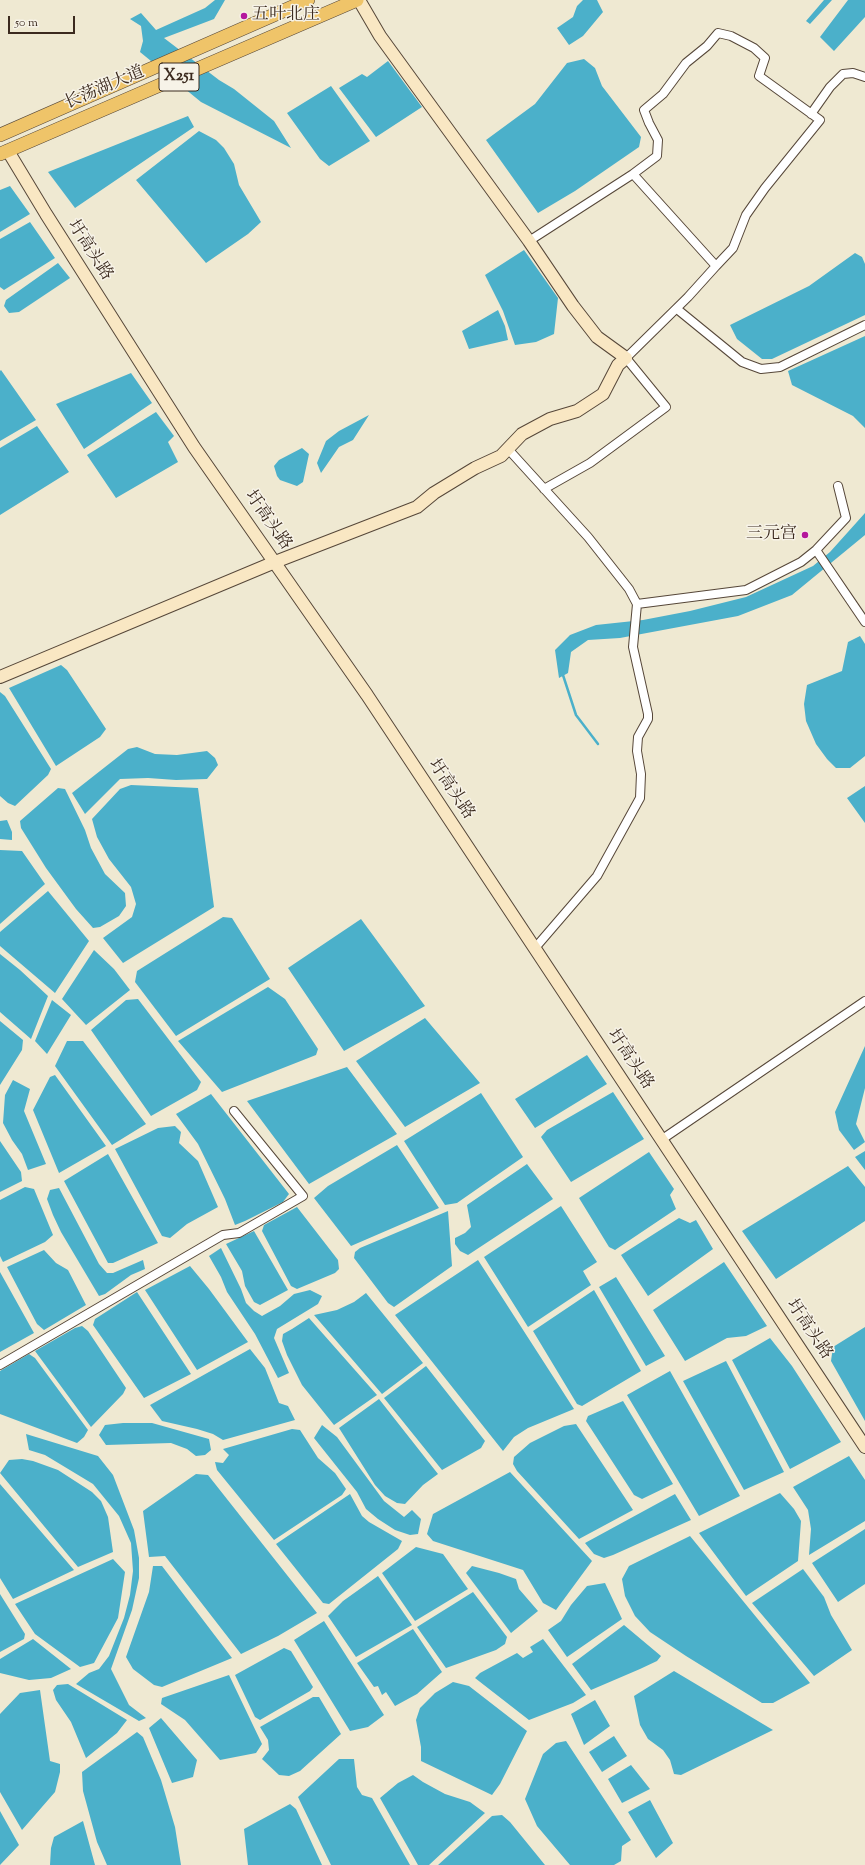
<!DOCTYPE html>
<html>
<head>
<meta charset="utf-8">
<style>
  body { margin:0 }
  #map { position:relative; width:865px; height:1865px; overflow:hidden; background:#efe9d2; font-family:"Sorts Mill Goudy",serif }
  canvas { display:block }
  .scale { position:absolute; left:8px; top:16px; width:67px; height:18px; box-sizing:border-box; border:2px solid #3b2a1e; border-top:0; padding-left:5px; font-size:12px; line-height:14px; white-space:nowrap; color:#3b2a1e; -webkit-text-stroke:3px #f7f3e8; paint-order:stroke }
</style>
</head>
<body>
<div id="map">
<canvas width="865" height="1865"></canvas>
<div class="scale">50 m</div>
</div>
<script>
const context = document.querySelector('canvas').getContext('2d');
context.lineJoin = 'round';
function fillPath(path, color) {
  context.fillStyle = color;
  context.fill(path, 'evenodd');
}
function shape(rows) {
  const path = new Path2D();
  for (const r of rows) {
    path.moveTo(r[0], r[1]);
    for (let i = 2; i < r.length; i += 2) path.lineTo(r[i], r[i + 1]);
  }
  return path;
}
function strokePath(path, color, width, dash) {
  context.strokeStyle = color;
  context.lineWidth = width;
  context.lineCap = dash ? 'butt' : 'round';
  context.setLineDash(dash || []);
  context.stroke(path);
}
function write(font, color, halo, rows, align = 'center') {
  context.font = font + ' "Sorts Mill Goudy","Noto Serif SC",serif';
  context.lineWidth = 3;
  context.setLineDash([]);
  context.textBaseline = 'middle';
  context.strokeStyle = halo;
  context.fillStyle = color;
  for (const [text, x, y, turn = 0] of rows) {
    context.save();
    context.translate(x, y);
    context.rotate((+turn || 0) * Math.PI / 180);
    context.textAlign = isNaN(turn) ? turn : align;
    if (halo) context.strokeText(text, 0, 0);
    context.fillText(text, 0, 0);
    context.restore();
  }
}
fillPath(shape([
  [215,0,225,0,214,19,164,38,219,80,234,89,274,121,291,148,201,102,140,52,143,41,141,26,130,19,141,13,156,30,205,8],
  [583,0,597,0,603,12,583,36,569,45,557,28,573,17,577,6],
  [824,0,832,0,810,24,806,21],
  [848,0,865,0,865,17,834,51,820,37],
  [584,59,595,68,602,86,641,137,639,147,575,191,538,213,486,140,535,104,567,63],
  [388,61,422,107,376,137,339,88,362,74,367,77],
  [331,86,370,141,329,166,320,159,287,113],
  [188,116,194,127,75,208,48,172],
  [199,131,216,140,224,148,234,164,239,185,261,222,248,234,206,263,136,180],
  [10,186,30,214,0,232,0,190],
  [30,222,55,258,4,290,0,287,0,239],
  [524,250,558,298,554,334,536,342,515,345,503,311,485,275],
  [855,253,862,257,865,264,865,315,772,359,762,359,737,339,730,325,809,286],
  [58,263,70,278,19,312,9,313,4,306,6,300],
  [498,310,505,326,508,340,469,349,462,331],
  [865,336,865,428,853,416,792,385,788,371],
  [1,370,36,420,0,441,0,371],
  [131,373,152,403,84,449,56,404],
  [156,412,174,436,168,442,178,462,116,498,87,455],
  [369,415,353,440,339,447,321,473,317,463,326,441,339,431],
  [37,426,69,472,0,515,0,448],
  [302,448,309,454,303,482,297,486,280,480,277,476,274,466,279,460],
  [865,513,865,535,792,595,738,616,620,638,588,640,571,652,568,673,559,678,555,650,570,635,596,625,643,620,690,611,746,597,813,566,830,552],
  [860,636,865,644,865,756,850,768,836,768,827,759,816,744,806,721,804,704,807,685,842,671,848,642],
  [61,665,67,670,106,729,100,737,56,766,9,688],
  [0,692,5,696,51,769,48,775,15,806,8,803,0,796],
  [137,747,155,754,177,755,207,751,215,758,218,765,207,779,176,780,148,778,120,779,85,814,72,793,128,749],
  [131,785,198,788,214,907,123,963,103,938,132,917,136,904,131,887,109,859,97,837,92,819,120,789],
  [865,786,865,823,847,798],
  [58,788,65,789,85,830,91,848,105,874,125,893,126,906,119,916,100,927,93,928,76,909,46,868,21,828,20,821],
  [7,820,12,832,12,840,0,839,0,821],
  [0,850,22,851,45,884,0,924],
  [48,891,89,941,55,993,0,946,0,932],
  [223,917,232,918,270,979,176,1036,135,982,137,971],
  [361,919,425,1006,344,1051,288,968],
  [94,950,114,969,130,990,86,1025,62,999],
  [0,954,20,970,48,996,31,1039,0,1012],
  [268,987,285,999,318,1049,316,1055,222,1092,178,1041],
  [138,999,201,1082,197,1090,151,1116,91,1030,126,1000],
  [52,1000,71,1015,47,1054,35,1041],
  [425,1018,480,1083,405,1127,356,1061],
  [0,1021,23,1040,22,1050,0,1085],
  [67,1041,83,1041,146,1124,112,1145,55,1066],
  [865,1046,865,1088,856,1124,865,1142,854,1150,839,1130,835,1112],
  [587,1055,607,1084,535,1128,515,1099],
  [347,1067,397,1134,309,1184,247,1101],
  [55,1075,106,1146,59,1173,33,1110,50,1077],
  [13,1080,30,1089,24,1111,46,1164,28,1170,22,1154,12,1140,3,1123,5,1095],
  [613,1092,644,1139,571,1182,541,1137,547,1130],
  [481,1093,523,1157,457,1203,445,1205,404,1141],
  [211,1094,289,1194,283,1202,245,1221,235,1225,225,1199,198,1144,176,1114],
  [175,1126,181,1132,179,1143,198,1161,218,1207,187,1224,170,1238,162,1236,115,1149,158,1128],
  [0,1141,21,1172,22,1181,0,1192],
  [397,1145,439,1208,351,1246,314,1198,328,1186],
  [865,1151,865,1170,855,1157],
  [649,1152,674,1189,670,1195,676,1209,615,1250,609,1247,579,1198],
  [108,1154,158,1243,113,1263,108,1263,64,1181],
  [527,1164,553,1199,468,1255,460,1251,455,1244,455,1238,465,1233,471,1227,467,1205],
  [848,1166,865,1187,865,1221,776,1279,742,1231],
  [25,1187,34,1189,53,1235,45,1242,3,1262,0,1256,0,1200],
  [59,1188,99,1264,107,1273,113,1273,143,1260,145,1269,131,1275,105,1294,99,1296,61,1232,53,1215,47,1199,50,1190],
  [561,1206,597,1262,583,1271,591,1285,528,1327,484,1257],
  [297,1207,338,1260,339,1269,335,1273,297,1289,291,1286,262,1231,264,1225],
  [448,1211,452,1266,394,1307,388,1303,354,1258,355,1252,360,1248],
  [679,1218,690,1223,696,1220,713,1249,648,1296,621,1255],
  [254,1231,288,1290,260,1305,254,1302,245,1286,242,1271,226,1244],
  [221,1248,241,1289,246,1303,254,1311,262,1316,280,1306,294,1294,310,1290,322,1296,318,1304,277,1329,274,1338,289,1373,278,1378,255,1334,227,1292,221,1277,209,1256],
  [44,1250,56,1263,68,1270,86,1305,44,1330,37,1324,7,1267],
  [478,1260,574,1409,528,1428,514,1437,503,1451,395,1315],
  [724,1262,767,1326,746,1336,727,1338,685,1361,653,1310],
  [190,1266,209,1289,248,1342,197,1370,145,1290],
  [0,1272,34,1333,0,1352],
  [616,1277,665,1356,646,1366,599,1287],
  [594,1290,641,1371,582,1406,577,1404,533,1331],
  [137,1292,191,1374,144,1398,93,1325,95,1319],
  [366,1293,423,1363,382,1394,314,1315,337,1310,354,1302],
  [309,1318,377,1395,334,1425,302,1385,287,1355,282,1341,283,1334,292,1329],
  [82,1326,88,1331,126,1388,123,1394,91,1427,35,1351,75,1328],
  [865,1327,865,1421,831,1361,833,1347],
  [770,1338,792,1366,841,1442,790,1469,732,1360],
  [250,1349,265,1368,279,1403,288,1406,295,1420,223,1440,213,1434,197,1429,162,1421,150,1405],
  [29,1354,35,1358,88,1430,84,1437,77,1443,0,1414,0,1371],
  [726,1361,784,1472,744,1490,683,1381],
  [426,1366,485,1441,481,1448,442,1470,384,1398],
  [670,1371,740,1496,699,1516,627,1395],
  [379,1399,438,1474,423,1485,405,1504,397,1503,385,1496,375,1485,339,1428],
  [623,1401,673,1484,642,1499,634,1495,586,1421,588,1416],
  [123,1423,152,1423,209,1439,211,1450,205,1455,196,1456,187,1449,171,1443,106,1445,99,1435,105,1425],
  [576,1424,633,1510,579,1539,517,1471,513,1464,514,1457,530,1443,564,1426],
  [322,1425,337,1437,384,1501,404,1517,412,1510,421,1519,418,1534,410,1535,395,1530,378,1519,366,1509,357,1492,314,1438],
  [292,1429,300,1430,318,1458,335,1473,346,1489,342,1495,274,1540,217,1470,215,1462,223,1463,229,1455,223,1449],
  [26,1434,98,1456,113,1475,134,1530,139,1558,139,1578,132,1610,111,1669,129,1705,146,1718,139,1721,76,1684,89,1673,99,1669,109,1656,124,1618,130,1595,133,1571,131,1543,119,1516,93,1484,45,1455,29,1450],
  [849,1456,865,1480,865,1521,809,1555,811,1529,808,1510,793,1487],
  [22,1459,33,1461,58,1470,92,1492,101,1501,108,1517,113,1552,78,1567,0,1473,9,1460],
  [510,1472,592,1561,556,1610,543,1603,523,1570,433,1541,427,1534,433,1514],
  [196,1474,208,1475,317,1613,278,1636,241,1654,165,1556,149,1557,143,1511],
  [0,1484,74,1570,13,1599,0,1578],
  [780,1493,794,1509,801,1521,798,1561,746,1596,699,1533],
  [350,1494,362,1516,369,1522,402,1541,398,1549,329,1604,323,1603,276,1544],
  [675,1494,691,1520,613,1555,604,1558,594,1554,585,1543],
  [865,1529,865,1584,838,1602,812,1563],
  [690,1536,810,1683,773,1703,762,1703,686,1656,650,1632,635,1616,625,1596,622,1579,629,1566],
  [416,1547,443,1554,468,1589,415,1621,382,1573],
  [113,1559,125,1572,118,1618,94,1663,80,1667,35,1634,15,1604],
  [153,1566,162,1566,232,1658,162,1687,154,1685,133,1669,126,1657,149,1592],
  [472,1566,499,1573,516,1579,519,1589,538,1611,511,1633,466,1573],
  [803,1569,824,1597,831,1615,852,1650,814,1676,752,1603],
  [378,1576,412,1625,356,1657,328,1616,343,1601],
  [605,1583,622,1619,567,1657,548,1630,561,1621,571,1605,587,1586],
  [473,1592,507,1637,505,1644,496,1650,446,1668,417,1627],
  [0,1594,25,1634,24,1639,0,1652],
  [324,1621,384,1715,368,1727,350,1731,294,1640],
  [624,1625,661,1656,657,1661,640,1669,591,1690,572,1664],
  [413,1629,442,1672,417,1694,395,1706,386,1692,382,1695,378,1686,374,1687,357,1663],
  [33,1639,71,1669,51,1678,29,1680,0,1673,0,1659],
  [543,1639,586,1695,573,1703,529,1720,475,1678,480,1673,517,1653,523,1658,533,1652,530,1647],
  [284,1648,291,1651,313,1687,310,1691,260,1720,255,1717,235,1675],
  [674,1671,773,1730,681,1775,674,1774,670,1760,663,1750,648,1739,640,1725,634,1696],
  [229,1675,262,1744,256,1753,220,1760,185,1720,161,1704,162,1698],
  [453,1682,469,1686,527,1731,500,1784,492,1795,421,1761,421,1747,416,1720,420,1708,435,1693],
  [68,1684,127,1720,117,1733,86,1758,71,1722,56,1700,53,1690,57,1685],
  [40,1690,50,1761,60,1764,60,1772,55,1792,22,1830,0,1792,0,1714,20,1693],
  [313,1697,319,1697,341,1734,300,1771,289,1776,279,1775,262,1759,269,1750,268,1740,260,1727],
  [595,1700,610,1726,584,1745,571,1714],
  [161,1718,197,1760,193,1777,172,1783,149,1728],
  [137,1732,143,1737,161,1780,175,1827,181,1865,107,1865,97,1842,83,1791,82,1772],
  [614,1736,627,1756,602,1772,589,1752],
  [566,1741,631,1840,622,1846,621,1861,614,1865,570,1865,537,1826,525,1799,543,1754,556,1743],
  [339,1759,354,1759,357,1787,362,1795,372,1798,410,1865,331,1865,298,1797],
  [631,1765,650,1789,622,1803,608,1779],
  [413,1775,423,1782,445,1794,470,1802,485,1813,429,1865,418,1865,380,1798,398,1783],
  [650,1800,673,1843,656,1858,628,1812],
  [290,1804,296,1809,322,1865,248,1865,244,1829],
  [0,1811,19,1845,0,1865],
  [502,1815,510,1822,545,1865,438,1865,492,1816],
  [83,1821,95,1865,50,1865,51,1848,54,1837]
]), '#4bb0ca');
strokePath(shape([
  [562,672,576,715,598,744]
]), '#4bb0ca', 2.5);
const street = shape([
  [811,114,830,87,843,74,853,73,865,77],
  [529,241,633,174],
  [677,309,742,362,761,369,780,367,865,325],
  [508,449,588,537,629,589,637,604,633,647,648,714,648,719,638,737,637,751,641,774,640,798,597,876,535,948],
  [544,489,590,463,666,407,626,358,688,297,716,266,733,248,746,215,765,188,820,120,759,76,765,58,754,48,731,36,718,33,707,46,686,63,663,94,644,110,649,123,658,140,657,156,633,174,716,266],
  [816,550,865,622],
  [637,604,746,590,801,562,816,550,846,518,838,486],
  [661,1140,865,1001],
  [0,1365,223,1235,239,1233,303,1196,234,1111]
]);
const secondary = shape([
  [8,151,46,214,194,447,367,695,865,1447],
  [0,677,275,562,417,507,434,493,475,468,501,456,522,434,550,419,577,411,603,394,618,365,626,358,597,337,573,306,529,241,380,36,359,0]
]);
const primary = shape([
  [0,135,308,0],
  [0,154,357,0]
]);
strokePath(street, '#564739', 10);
strokePath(secondary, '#564739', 14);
strokePath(primary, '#564739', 14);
strokePath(street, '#fff', 8);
strokePath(secondary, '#f9e7c3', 12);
strokePath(primary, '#efc469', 13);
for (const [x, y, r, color] of [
  [244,16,4,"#b5179e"],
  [805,535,4,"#b5179e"]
]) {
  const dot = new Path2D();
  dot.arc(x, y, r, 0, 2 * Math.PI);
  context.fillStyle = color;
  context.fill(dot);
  strokePath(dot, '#f7f3e8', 1.5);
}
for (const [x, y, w] of [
  [179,77,40]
]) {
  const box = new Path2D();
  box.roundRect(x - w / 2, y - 14, w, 28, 3);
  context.fillStyle = '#f7f3e8';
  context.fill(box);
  strokePath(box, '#3b2a1e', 1);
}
write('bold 16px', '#3b2a1e', null, [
  ["X251",179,77]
]);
write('17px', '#3b2a1e', '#f7f3e8', [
  ["五叶北庄",252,16],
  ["三元宫",797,535,"right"]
], 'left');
write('17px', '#3b2a1e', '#f7f3e8', [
  ["长荡湖大道",105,89,-23],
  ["圩高头路",89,251,57],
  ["圩高头路",267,521,55],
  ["圩高头路",450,790,56],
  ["圩高头路",629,1060,56],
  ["圩高头路",808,1330,56]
]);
</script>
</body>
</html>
